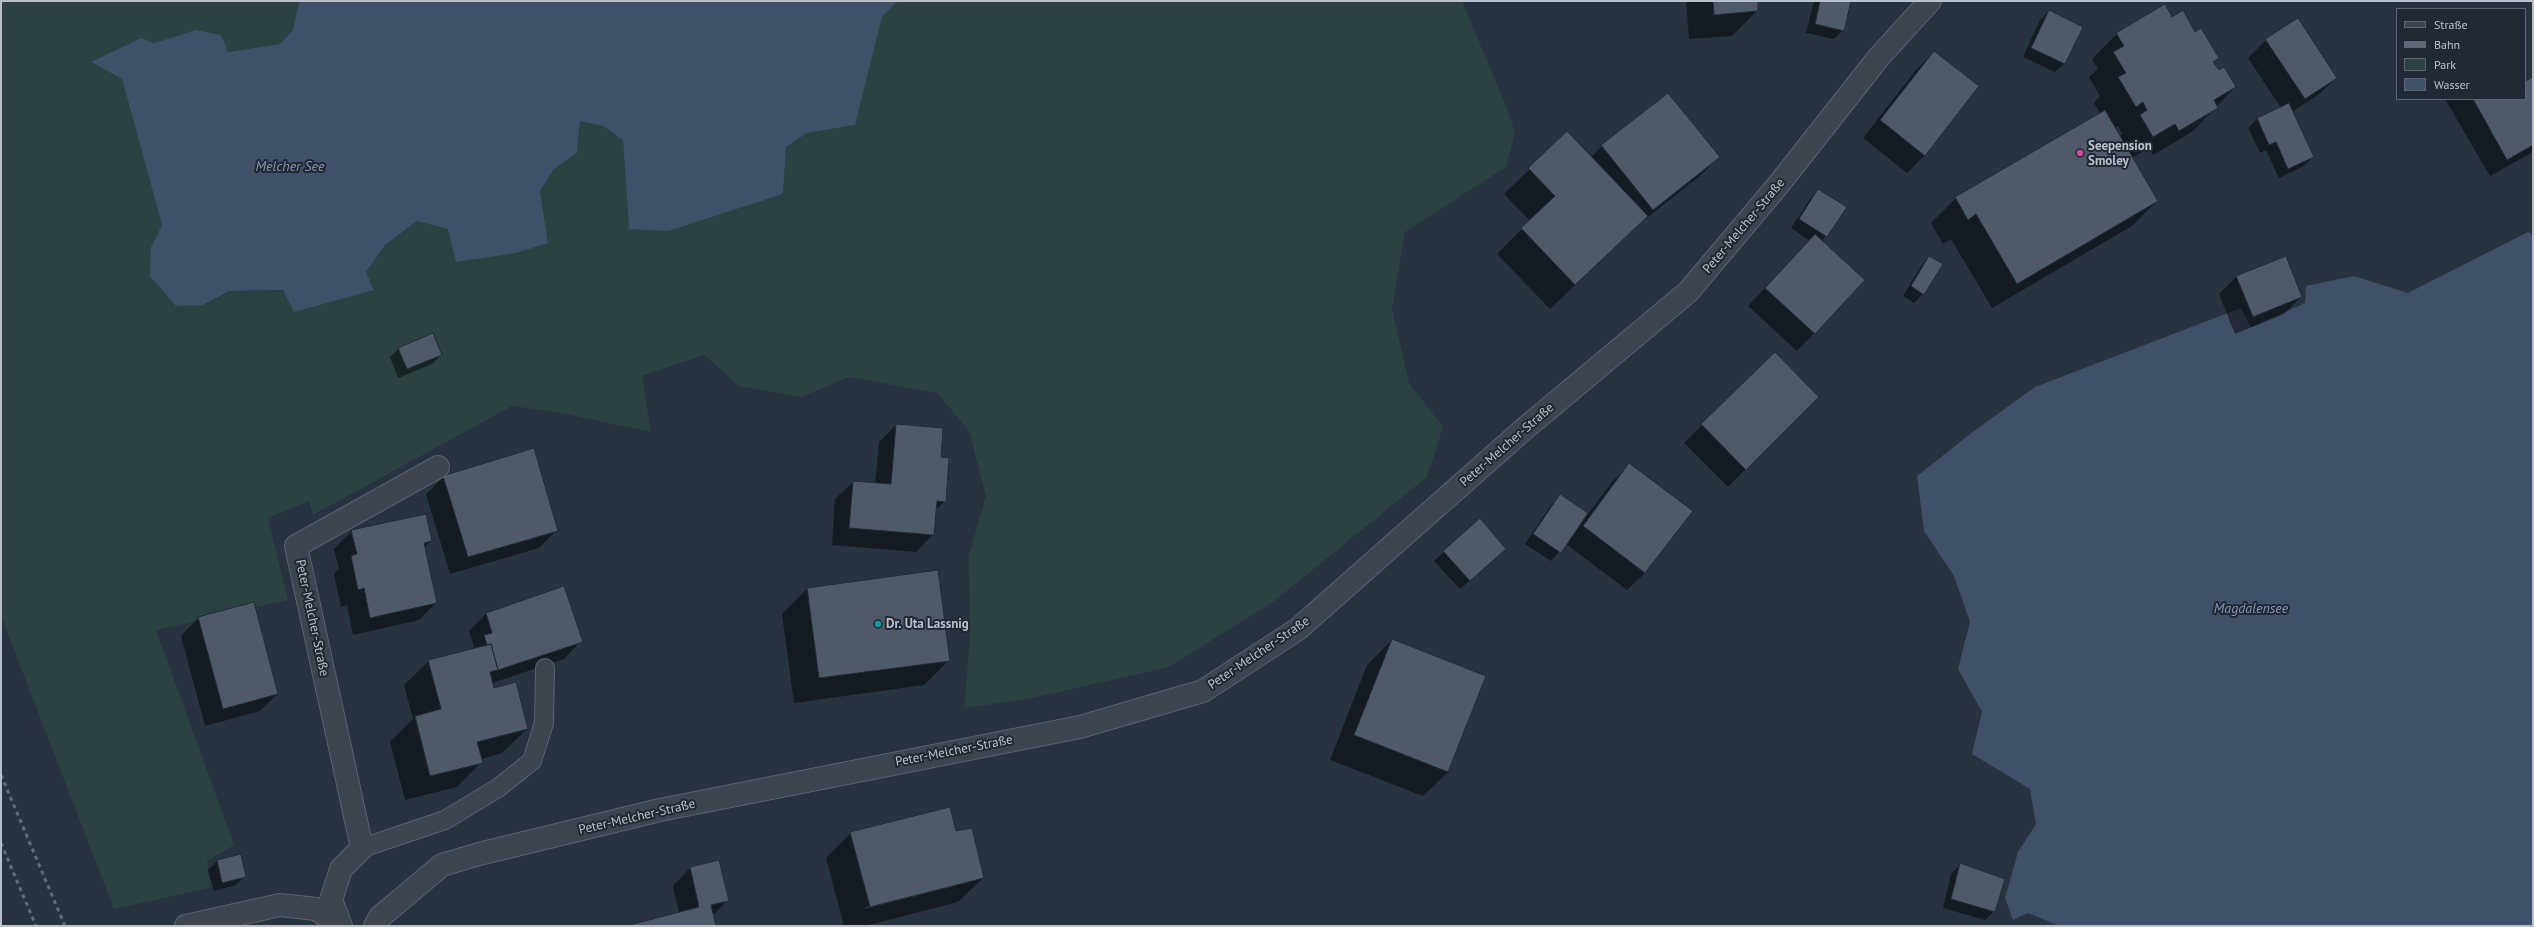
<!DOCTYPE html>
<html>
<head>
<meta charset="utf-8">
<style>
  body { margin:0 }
  #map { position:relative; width:2534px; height:927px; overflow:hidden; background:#283340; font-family:"PT Sans",sans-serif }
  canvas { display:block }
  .frame { position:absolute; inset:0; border:2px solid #b9c0ca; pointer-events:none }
  .legend { position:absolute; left:2396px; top:8px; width:130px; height:92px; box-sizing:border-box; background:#212935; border:1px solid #5e6571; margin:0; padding:5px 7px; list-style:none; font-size:12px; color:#b9c0ca }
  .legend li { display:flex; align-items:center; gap:8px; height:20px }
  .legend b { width:20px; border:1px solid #5e6571 }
</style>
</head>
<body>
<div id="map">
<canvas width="2534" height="927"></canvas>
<div class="frame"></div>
<ul class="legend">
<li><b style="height:5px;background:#3c4550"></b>Straße</li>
<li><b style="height:5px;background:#5f6977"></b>Bahn</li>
<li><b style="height:11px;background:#2b4142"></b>Park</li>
<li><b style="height:11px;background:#405068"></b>Wasser</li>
</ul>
</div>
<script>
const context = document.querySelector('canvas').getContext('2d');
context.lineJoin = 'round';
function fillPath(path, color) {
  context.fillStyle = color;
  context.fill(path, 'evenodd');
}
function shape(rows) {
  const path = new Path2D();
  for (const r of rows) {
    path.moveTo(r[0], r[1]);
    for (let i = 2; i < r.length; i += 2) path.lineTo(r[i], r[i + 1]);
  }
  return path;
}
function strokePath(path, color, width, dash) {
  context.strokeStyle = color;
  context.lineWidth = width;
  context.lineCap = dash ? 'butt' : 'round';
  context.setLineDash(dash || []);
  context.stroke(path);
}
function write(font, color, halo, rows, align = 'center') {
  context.font = font + ' "PT Sans",sans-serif';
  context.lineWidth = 4;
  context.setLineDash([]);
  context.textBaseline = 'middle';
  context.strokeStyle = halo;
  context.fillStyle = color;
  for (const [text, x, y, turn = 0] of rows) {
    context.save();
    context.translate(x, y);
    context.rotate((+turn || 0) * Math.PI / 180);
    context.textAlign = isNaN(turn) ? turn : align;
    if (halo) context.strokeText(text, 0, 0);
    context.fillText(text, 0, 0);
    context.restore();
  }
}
fillPath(shape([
  [1,1,299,1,293,30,280,44,228,52,196,30,154,43,141,38,92,62,122,79,162,225,151,247,203,305,229,291,374,290,366,272,385,245,417,221,448,229,548,243,540,191,554,169,577,153,580,121,603,126,623,140,629,229,733,209,783,194,786,147,807,133,855,125,882,17,898,1,1462,1,1504,101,1515,132,1506,167,1405,232,1392,309,1409,383,1443,427,1427,477,1273,602,1169,667,1028,699,964,708,970,639,969,555,986,496,969,431,937,393,849,377,801,397,739,386,704,355,642,376,651,432,556,412,512,406,313,515,309,501,268,518,288,600,156,630,234,845,207,861,210,888,114,909,1,616]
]), '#2b4142');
fillPath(shape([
  [299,1,898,1,882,17,855,125,807,133,786,147,783,194,668,231,629,229,623,140,603,126,580,121,577,153,554,169,540,191,548,243,516,253,456,262,448,229,417,221,385,245,366,272,374,290,294,312,283,290,229,291,203,305,176,306,150,276,151,247,162,225,122,79,91,62,141,38,154,43,196,30,221,35,228,52,280,44,293,30],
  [2528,232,2533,236,2533,926,2060,926,2028,913,2013,920,2005,898,2018,852,2036,824,2030,789,1972,754,1982,712,1958,669,1970,622,1954,576,1924,531,1917,476,1974,431,2035,387,2241,308,2251,327,2305,303,2306,286,2354,276,2408,293]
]), '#405068');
fillPath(shape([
  [1686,1,1757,1,1757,11,1732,36,1689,39],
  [1814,1,1850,1,1843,30,1834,39,1806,33],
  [2165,5,2172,18,2195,33,2218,58,2213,63,2235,87,2192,132,2153,155,2149,148,2132,158,2157,201,2132,226,1992,308,1951,239,1943,244,1931,223,1956,198,2100,113,2094,103,2100,96,2089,77,2098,69,2092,59,2117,34],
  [2118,126,2122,134,2119,137,2114,128],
  [2049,11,2064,64,2055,72,2023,57,2040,20],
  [2266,40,2336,78,2318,95,2292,112,2313,157,2304,166,2279,178,2266,150,2260,153,2248,128,2257,119,2281,108,2248,58],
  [1934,52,1924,156,1907,173,1863,138,1916,70],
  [2533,78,2533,152,2490,176,2445,99,2525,99,2525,83],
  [1567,133,1591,157,1602,146,1718,157,1701,175,1638,225,1550,309,1497,254,1530,221,1504,194],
  [1819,190,1846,207,1822,241,1864,280,1797,351,1748,306,1810,241,1791,228,1810,199],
  [1930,257,1923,294,1914,303,1903,296,1921,266],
  [2237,276,2301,297,2284,314,2235,334,2219,294],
  [399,348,441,355,432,364,398,378,390,357],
  [1775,353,1818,397,1728,487,1684,443],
  [896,425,940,458,945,501,935,511,933,534,916,552,832,545,835,499,853,482,875,484,879,442],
  [1629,465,1691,511,1645,573,1627,590,1566,544,1551,561,1525,544,1551,505,1560,496,1588,514,1612,482],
  [444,477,557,530,539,548,450,574,426,494],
  [1479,520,1496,558,1460,589,1434,561],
  [352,531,431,541,424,548,436,603,419,620,353,635,347,605,341,607,334,574,339,569,334,549],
  [937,572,949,660,924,685,794,703,782,614,807,589],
  [564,588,581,641,564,659,492,683,494,689,527,729,502,753,481,759,481,762,457,787,405,800,390,742,413,719,404,685,429,661,470,650,474,647,469,631,486,614],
  [253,603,277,694,260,711,205,726,181,636,198,618],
  [1392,640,1448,772,1423,796,1330,760,1367,665],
  [851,833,956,833,983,878,958,902,865,926,844,926,826,858],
  [955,884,955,886,865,909,865,907],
  [240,855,245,876,236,885,214,891,208,870,217,861],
  [718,862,728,900,712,916,715,926,627,926,679,913,673,886,690,868],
  [1960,865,1994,911,1985,920,1943,908,1951,874]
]), '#0007');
const building = shape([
  [1713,1,1758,1,1758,11,1714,15,1713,1],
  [1820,1,1851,1,1844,31,1815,24,1820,1],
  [2165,4,2172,17,2183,10,2195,32,2201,28,2219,58,2213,62,2219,70,2224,67,2236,87,2214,100,2218,108,2179,131,2175,124,2153,137,2140,115,2147,110,2143,102,2136,107,2118,77,2126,73,2113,52,2124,46,2116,33,2165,4],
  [2049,10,2083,27,2065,64,2031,48,2049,10],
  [2298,18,2337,78,2305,99,2265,39,2298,18],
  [1934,51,1979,86,1925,156,1880,120,1934,51],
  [2533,77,2533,145,2507,160,2473,99,2525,99,2525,81,2533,77],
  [1668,93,1720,157,1653,210,1601,145,1668,93],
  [2289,103,2314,157,2288,169,2276,142,2269,145,2257,118,2289,103],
  [2105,110,2158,201,2017,284,1976,214,1968,220,1955,197,2105,110],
  [1567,131,1648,216,1575,285,1521,228,1555,196,1528,168,1567,131],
  [1818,189,1847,207,1827,237,1799,219,1818,189],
  [1815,234,1865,280,1815,334,1765,288,1815,234],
  [1929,256,1943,264,1924,295,1911,286,1929,256],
  [2286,256,2302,297,2253,317,2236,276,2286,256],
  [433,333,442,355,407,369,398,348,433,333],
  [1775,352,1819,397,1746,470,1701,424,1775,352],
  [896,424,943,428,941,457,949,458,946,502,937,501,934,535,849,528,853,481,891,484,896,424],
  [534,448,558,531,468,557,443,476,534,448],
  [1629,463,1693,511,1645,573,1583,526,1629,463],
  [1560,494,1588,513,1561,553,1533,534,1560,494],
  [426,514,432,541,424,543,437,603,370,618,364,588,358,590,351,556,357,554,351,530,426,514],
  [1480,518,1506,549,1470,581,1443,551,1480,518],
  [938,570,950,661,819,678,807,588,938,570],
  [564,586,583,642,498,670,491,644,487,645,484,635,492,633,486,613,564,586],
  [254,602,278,694,223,709,198,617,254,602],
  [1392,639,1486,676,1448,772,1354,735,1392,639],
  [491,644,498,670,490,672,494,688,516,682,528,729,477,742,483,763,430,776,415,716,441,709,428,660,491,644],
  [950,807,956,831,972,828,984,878,870,907,850,832,950,807],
  [241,854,246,877,222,883,217,860,241,854],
  [719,860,729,901,711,905,716,926,626,926,699,907,690,867,719,860],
  [1960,863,2005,879,1995,912,1951,899,1960,863]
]);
fillPath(building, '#4f5a69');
strokePath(building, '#232b37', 1);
const lane = shape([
  [362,848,445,820,498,788,532,761,544,723,545,668]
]);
const street = shape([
  [186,926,280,905,316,909,338,924],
  [341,926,331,900,341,869,362,848,296,546,438,467],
  [375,926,380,917,442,865,479,854,660,810,1080,727,1203,691,1298,629,1523,430,1688,292,1779,184,1879,57,1930,1]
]);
strokePath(lane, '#5a626d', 20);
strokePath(street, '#5a626d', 24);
strokePath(lane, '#3c4550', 18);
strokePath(street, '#3c4550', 22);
strokePath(shape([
  [1,775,65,926],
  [1,843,36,926]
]), '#5f6977', 3, [4, 4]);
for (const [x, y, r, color] of [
  [2080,153,4,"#d1479c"],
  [878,624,4,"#0f9aa8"]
]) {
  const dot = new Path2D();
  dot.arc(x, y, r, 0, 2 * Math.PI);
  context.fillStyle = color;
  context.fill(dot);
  strokePath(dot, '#212935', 1.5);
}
write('bold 13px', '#b9c0ca', '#212935', [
  ["Seepension",2088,146],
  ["Smoley",2088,161],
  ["Dr. Uta Lassnig",886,624]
], 'left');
write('13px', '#b9c0ca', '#212935', [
  ["Peter-Melcher-Straße",1744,226,-50],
  ["Peter-Melcher-Straße",1507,445,-41],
  ["Peter-Melcher-Straße",312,618,78],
  ["Peter-Melcher-Straße",1259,653,-34],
  ["Peter-Melcher-Straße",954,751,-11],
  ["Peter-Melcher-Straße",637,817,-13]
]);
write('italic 14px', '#8396af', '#212935', [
  ["Melcher See",290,167],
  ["Magdalensee",2251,609]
]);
</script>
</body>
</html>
